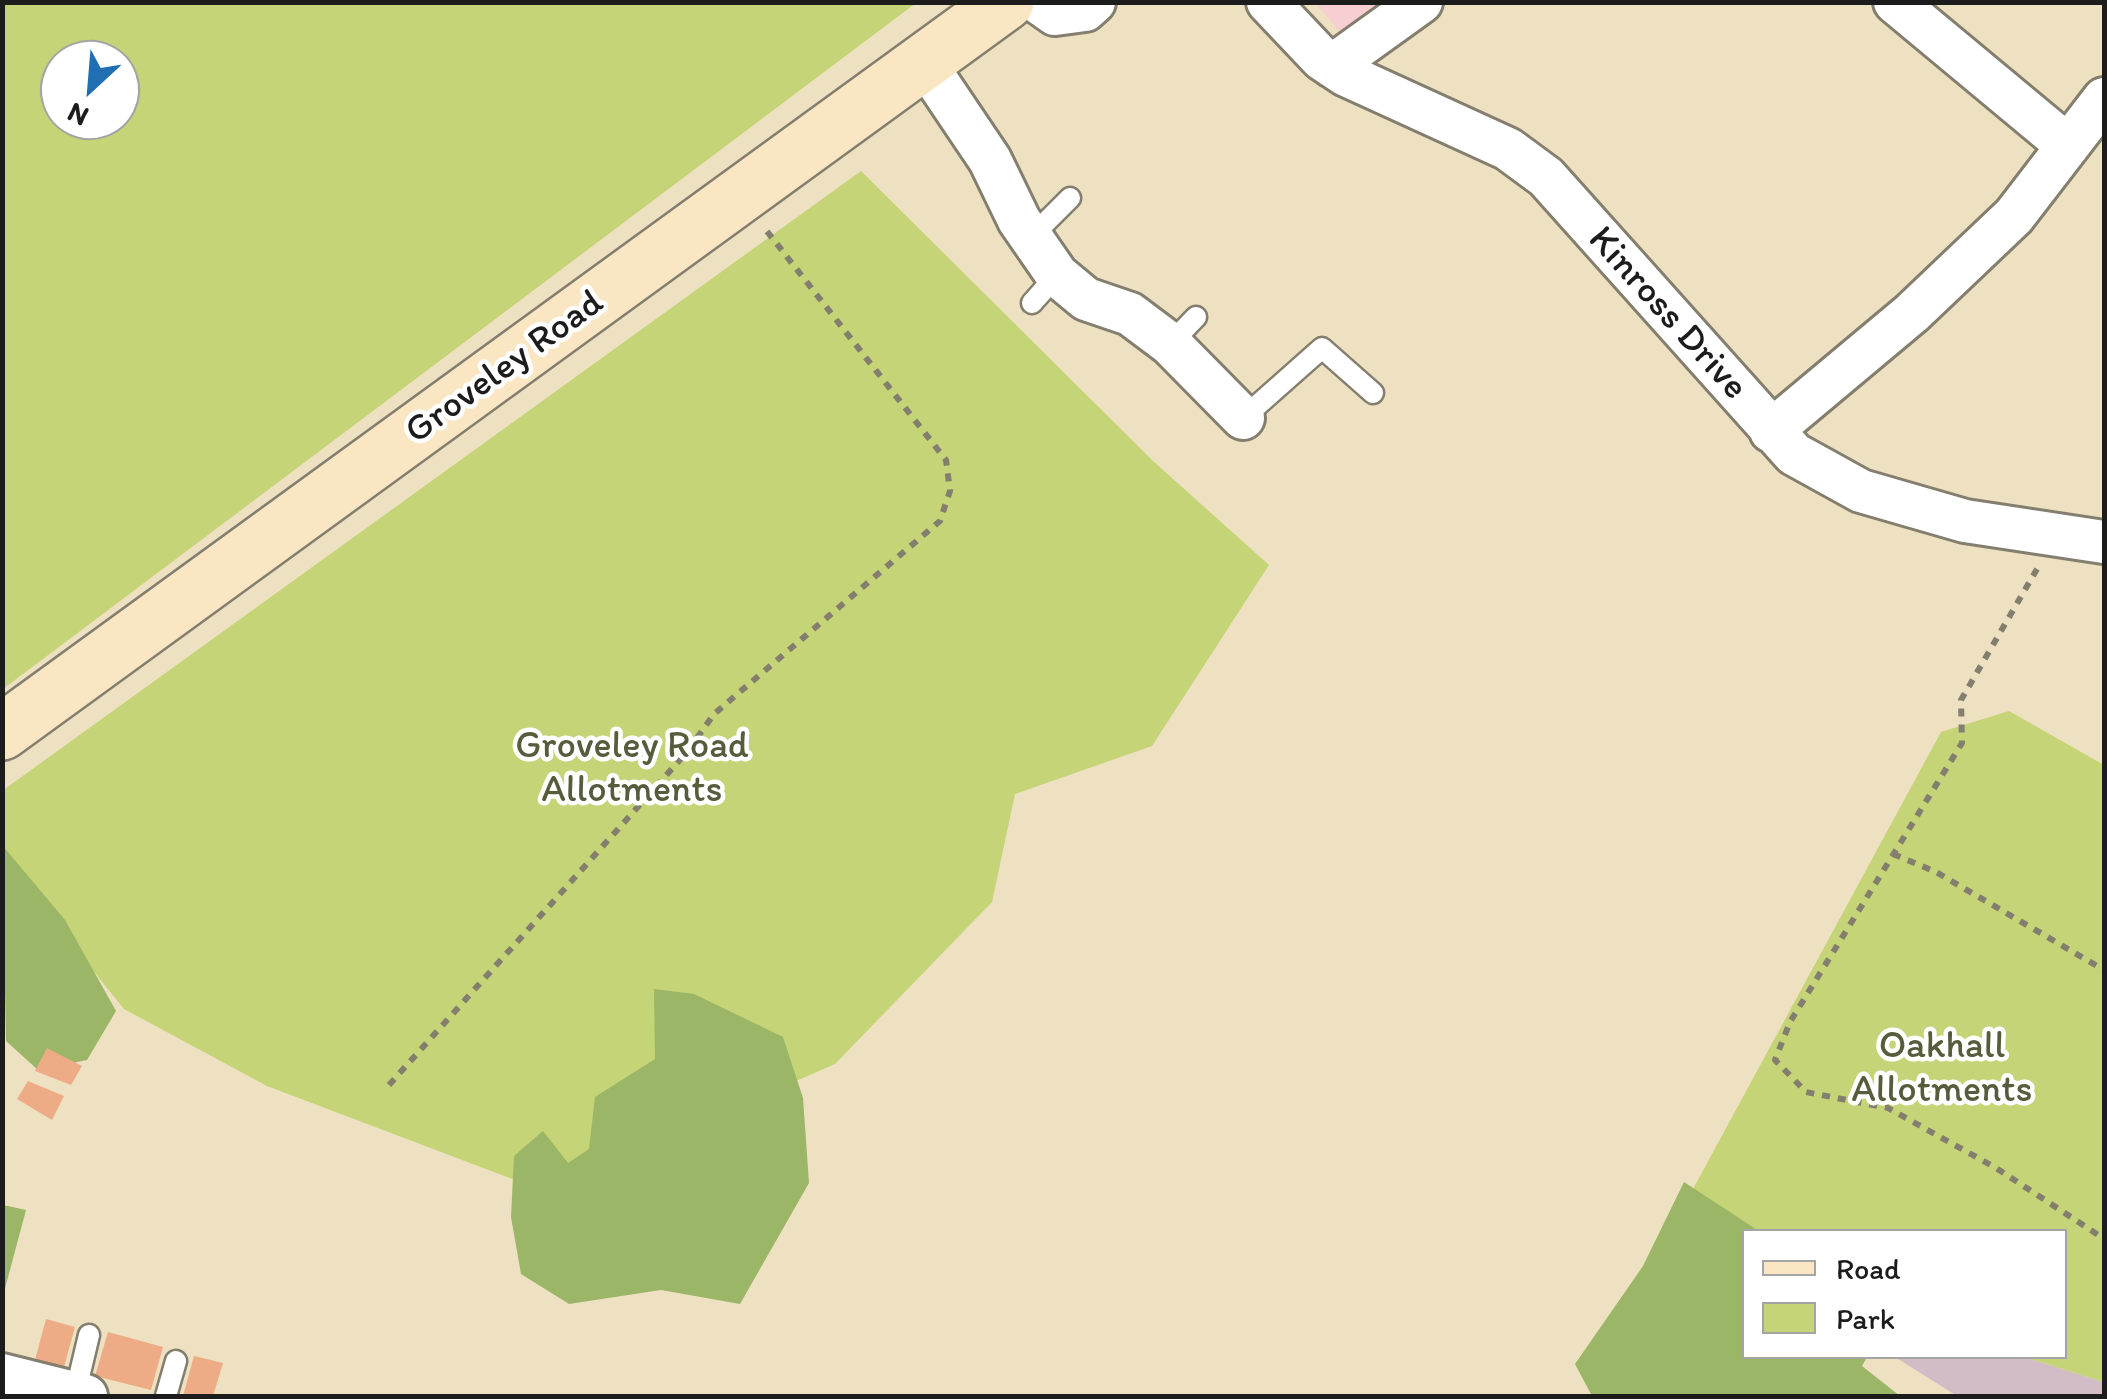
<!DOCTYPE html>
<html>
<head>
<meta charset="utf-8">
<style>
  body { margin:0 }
  #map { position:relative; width:2107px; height:1399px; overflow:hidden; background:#ede1c1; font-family:Itim,sans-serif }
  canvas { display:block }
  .frame { position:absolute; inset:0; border:5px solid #1c1c1c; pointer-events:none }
  .legend { position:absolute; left:1742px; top:1229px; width:325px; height:130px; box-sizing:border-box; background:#fff; border:2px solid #a4a4a4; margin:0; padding:12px 18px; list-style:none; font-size:30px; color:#1c1c1c }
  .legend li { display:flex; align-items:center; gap:20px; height:50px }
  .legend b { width:50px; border:2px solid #a4a4a4 }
  .north { position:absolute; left:40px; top:40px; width:100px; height:100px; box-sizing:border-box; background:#fff; border:2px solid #a4a4a4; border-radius:50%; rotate:206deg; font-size:28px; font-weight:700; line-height:40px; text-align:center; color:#1c1c1c }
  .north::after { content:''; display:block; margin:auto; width:35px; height:45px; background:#1f6fb2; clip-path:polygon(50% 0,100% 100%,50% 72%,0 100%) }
</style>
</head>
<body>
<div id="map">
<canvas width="2107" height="1399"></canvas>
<div class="frame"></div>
<ul class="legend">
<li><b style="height:12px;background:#fbe6c4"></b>Road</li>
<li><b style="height:28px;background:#c4d476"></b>Park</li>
</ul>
<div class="north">N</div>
</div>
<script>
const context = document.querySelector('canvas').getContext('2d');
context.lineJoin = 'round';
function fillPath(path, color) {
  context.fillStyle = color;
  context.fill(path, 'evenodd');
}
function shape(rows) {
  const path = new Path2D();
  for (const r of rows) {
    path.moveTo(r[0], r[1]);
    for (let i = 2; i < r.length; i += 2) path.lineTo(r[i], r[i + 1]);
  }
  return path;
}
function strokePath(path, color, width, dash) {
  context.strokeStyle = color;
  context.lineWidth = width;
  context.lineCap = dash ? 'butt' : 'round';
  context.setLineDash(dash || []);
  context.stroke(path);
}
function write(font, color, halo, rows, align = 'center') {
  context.font = font + ' Itim,sans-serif';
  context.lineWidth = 9;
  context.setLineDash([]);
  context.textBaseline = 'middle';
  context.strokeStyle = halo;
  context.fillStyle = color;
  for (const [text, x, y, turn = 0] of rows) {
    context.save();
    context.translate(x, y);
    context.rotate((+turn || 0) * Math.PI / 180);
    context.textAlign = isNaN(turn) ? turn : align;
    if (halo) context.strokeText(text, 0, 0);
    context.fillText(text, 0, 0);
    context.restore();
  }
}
fillPath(shape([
  [1316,3,1421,3,1354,50]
]), '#f7cfd2');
fillPath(shape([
  [1895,1357,2024,1357,2104,1382,2104,1396,1957,1396]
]), '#d2bdc6');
fillPath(shape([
  [3,2,916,2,916,3,3,689],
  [60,60,120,60,120,120,60,120],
  [861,171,1153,461,1269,565,1152,746,1015,794,992,902,835,1064,544,1191,267,1086,124,1009,3,859,2,791],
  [2009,711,2104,765,2104,1382,2024,1357,2064,1356,2064,1232,1759,1231,1693,1189,1941,732]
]), '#c4d476');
fillPath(shape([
  [2,845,65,920,116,1011,87,1060,38,1070,6,1041],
  [654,989,694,994,783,1037,803,1098,809,1183,740,1304,661,1290,569,1304,521,1274,511,1217,514,1156,543,1131,568,1163,589,1149,595,1097,655,1059],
  [1684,1182,1759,1231,1744,1232,1744,1356,1867,1357,1862,1366,1900,1396,1592,1396,1575,1364,1643,1266],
  [3,1205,26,1210,3,1296,2,1296]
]), '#9bb667');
fillPath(shape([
  [47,1048,82,1066,71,1085,35,1071],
  [28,1081,64,1096,52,1120,17,1099],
  [46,1319,75,1327,64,1367,35,1360],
  [108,1332,163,1347,151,1390,95,1376],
  [194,1356,223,1363,213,1396,183,1396]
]), '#edac85');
const lane = shape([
  [1031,237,1070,198],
  [1032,303,1057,275],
  [1170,344,1196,317],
  [1243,418,1322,348,1373,393],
  [75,1394,89,1335],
  [166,1396,176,1361]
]);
const street = shape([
  [1038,2,1055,14,1085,10,1094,2],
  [1268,2,1322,59,1346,75,1508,149,1546,177,1794,454,1861,491,1965,521,2104,542],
  [1895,2,2068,146],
  [922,59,990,160,1019,220,1057,275,1086,299,1130,314,1170,344,1243,418],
  [1332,66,1421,2],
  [1771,431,1912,313,2014,216,2104,99],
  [2,1375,86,1396]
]);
const secondary = shape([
  [2,732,1006,2]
]);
strokePath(lane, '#847e6e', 25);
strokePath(street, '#847e6e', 48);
strokePath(secondary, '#847e6e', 60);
strokePath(shape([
  [2037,569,1961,700,1962,743,1790,1022,1775,1060,1806,1092,1888,1108,1996,1168,2103,1238],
  [1893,854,1936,872,2104,970],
  [389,1085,687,752,714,714,940,521,950,491,946,460,766,230]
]), '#847e6e', 6, [8, 8]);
strokePath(lane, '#fff', 20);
strokePath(street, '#fff', 42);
strokePath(secondary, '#fbe6c4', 55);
write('38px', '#1c1c1c', '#fff', [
  ["Kinross Drive",1667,314,48],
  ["Groveley Road",505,368,-36]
]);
write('38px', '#575c3c', '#fff', [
  ["Groveley Road",632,747],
  ["Allotments",632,791],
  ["Oakhall",1942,1047],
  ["Allotments",1942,1091]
]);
</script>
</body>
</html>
